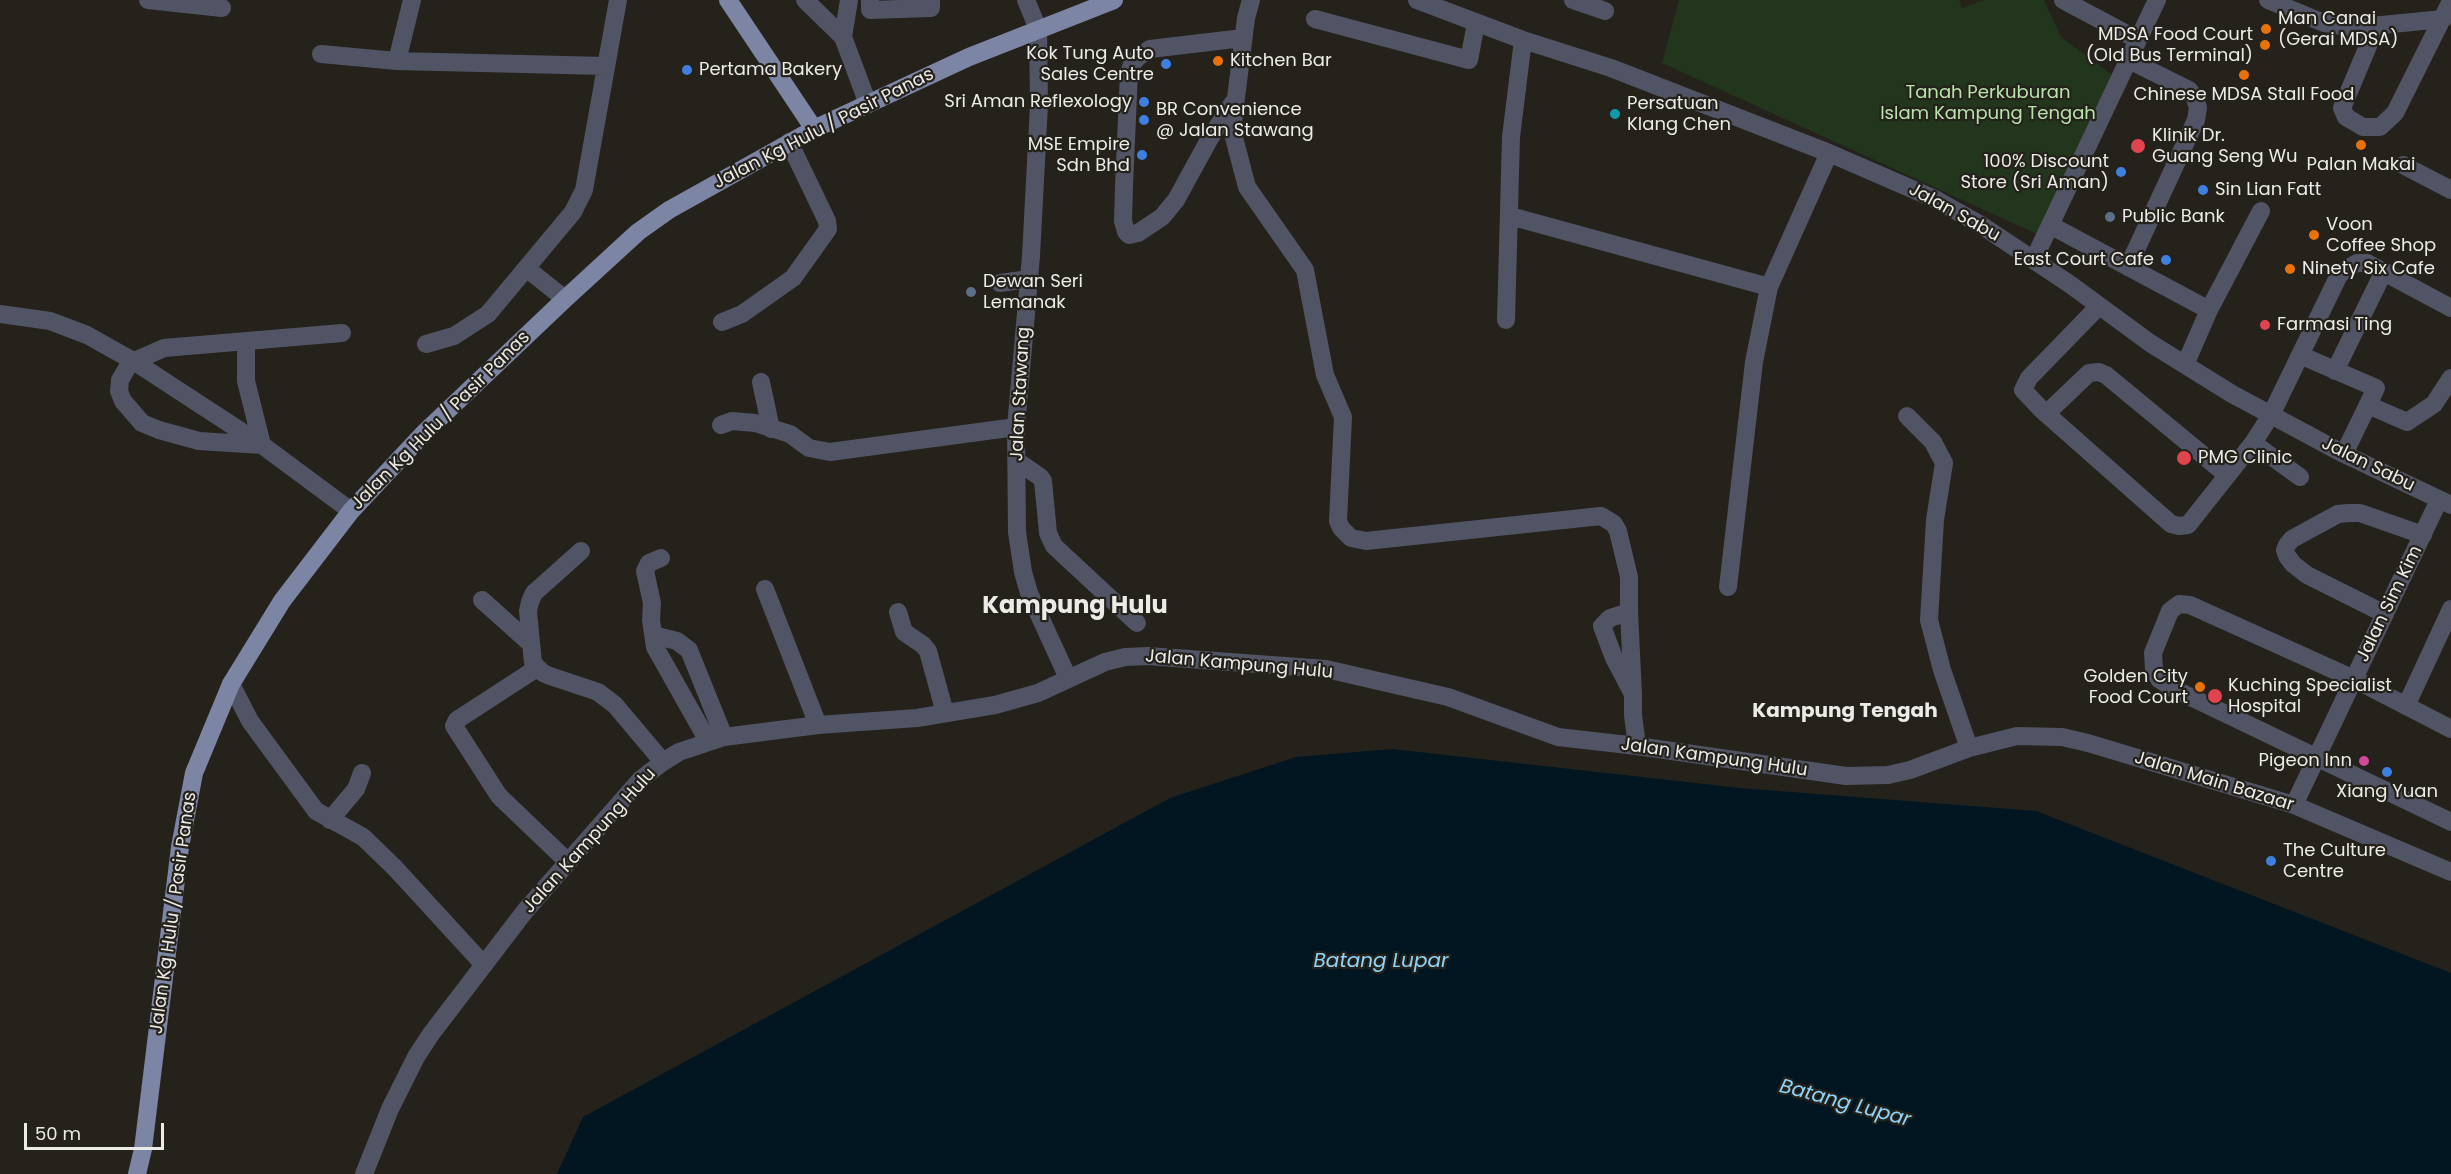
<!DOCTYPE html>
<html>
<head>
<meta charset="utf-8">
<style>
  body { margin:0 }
  #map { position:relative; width:2451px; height:1174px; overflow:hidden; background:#25221c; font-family:Poppins,sans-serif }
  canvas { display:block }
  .scale { position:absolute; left:24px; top:1123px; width:140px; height:27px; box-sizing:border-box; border:3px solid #edebe7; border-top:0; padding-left:8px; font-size:18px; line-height:21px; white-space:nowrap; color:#edebe7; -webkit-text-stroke:4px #25221c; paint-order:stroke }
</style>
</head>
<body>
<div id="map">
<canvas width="2451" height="1174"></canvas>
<div class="scale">50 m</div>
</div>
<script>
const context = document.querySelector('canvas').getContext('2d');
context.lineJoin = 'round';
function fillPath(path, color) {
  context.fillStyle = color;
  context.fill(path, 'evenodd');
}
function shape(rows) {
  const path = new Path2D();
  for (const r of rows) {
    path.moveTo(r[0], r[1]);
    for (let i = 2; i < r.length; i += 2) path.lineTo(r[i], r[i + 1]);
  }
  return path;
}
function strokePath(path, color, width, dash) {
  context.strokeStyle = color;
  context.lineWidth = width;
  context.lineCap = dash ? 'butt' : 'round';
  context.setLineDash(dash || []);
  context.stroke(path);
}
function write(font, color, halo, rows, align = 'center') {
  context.font = font + ' Poppins,sans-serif';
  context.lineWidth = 4.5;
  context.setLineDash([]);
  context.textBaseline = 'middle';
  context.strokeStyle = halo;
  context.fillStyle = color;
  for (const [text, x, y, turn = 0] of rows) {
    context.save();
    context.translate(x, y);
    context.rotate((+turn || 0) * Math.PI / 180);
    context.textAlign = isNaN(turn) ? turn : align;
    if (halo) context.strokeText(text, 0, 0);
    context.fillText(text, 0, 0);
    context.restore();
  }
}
fillPath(shape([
  [1679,0,1959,0,1962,8,1984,0,2044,0,2061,37,2112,75,2037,234,1662,63]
]), '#22351d');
fillPath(shape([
  [1392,749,1740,788,2036,811,2451,973,2451,1174,557,1174,583,1117,1170,798,1296,757]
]), '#021621');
strokePath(shape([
  [148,0,222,8],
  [805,0,843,37,868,104],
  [870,0,870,10,931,8,931,0],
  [1026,0,1038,29,1039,105,1031,256,1016,427,1017,532,1023,572,1029,593,1068,678],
  [1251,0,1246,18,1232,130,1247,187,1305,270,1325,375,1343,417,1338,521,1341,528,1351,538,1366,541,1601,516,1614,524,1618,531,1629,577,1629,612],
  [1417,0,1523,40,1611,68,1829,153,1935,199,1981,225,2071,285,2150,343,2232,394,2344,454,2451,505],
  [1573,0,1605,11],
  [2063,0,2138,40],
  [2268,0,2324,23,2351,28,2443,19],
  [1315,19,1469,60,1476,23],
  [2376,27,2342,108,2346,117,2363,127,2380,127,2395,113,2451,1],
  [843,37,849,0],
  [321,54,397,61,606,66],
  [397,61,412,0],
  [1233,103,1210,138,1176,200,1162,217,1138,233,1129,235,1126,232,1123,221,1124,186,1129,73,1132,64,1138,57,1150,49,1243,38],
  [2403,165,2451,190],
  [1510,216,1769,287],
  [2050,225,2209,310],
  [2034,259,2157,0],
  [2128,267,2196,120,2198,108,2195,98,2189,90,2129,60],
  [526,268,565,299],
  [1000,283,1029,279],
  [2099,306,2029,378,2023,390,2042,410,2171,524,2179,526,2188,525,2253,443,2271,415,2339,275,2348,268,2357,263,2367,263,2451,308],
  [0,314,50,321,87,335,135,362,262,445,351,511],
  [1506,320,1511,137,1523,40],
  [722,322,742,314,793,278,828,229,827,221,789,142],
  [246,341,246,381,262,445,199,441,159,430,142,423,123,401,119,391,120,380,130,363,164,348,342,333],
  [426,344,454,336,488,314,573,212,584,190,618,0],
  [2300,355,2376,388,2344,454],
  [2185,365,2209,310,2261,211],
  [2335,371,2384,271],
  [761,382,771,429],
  [2368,405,2407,422,2434,404,2451,378],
  [2046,414,2089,373,2099,372,2106,375,2227,475],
  [1907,416,1933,442,1944,463,1935,520,1929,620,1942,670,1969,748],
  [721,425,732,421,755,423,790,434,809,448,830,452,1016,427],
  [2253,443,2300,477],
  [1017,461,1040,477,1043,481,1048,533,1054,546,1137,623],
  [581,551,534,593,530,602,528,611,533,663,543,673,550,676,598,692,615,705,663,762],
  [661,558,649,563,645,571,652,603,651,620,655,647,708,741],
  [1728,587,1754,362,1769,287,1829,153],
  [765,589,818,725],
  [482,600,531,644],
  [898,612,904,632,923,645,928,651,945,713],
  [2385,614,2307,575,2293,564,2287,556,2285,550,2287,545,2292,539,2338,514,2348,513,2360,513,2423,535],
  [653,635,677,641,689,650,724,737],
  [537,668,457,720,454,726,499,796,568,862],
  [231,684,250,721,316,811,363,837,395,868,484,965],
  [1633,694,1614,658,1602,626,1610,618,1629,612,1633,694,1633,715,1637,746],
  [2406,706,2451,609],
  [2451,729,2354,679,2190,605,2179,604,2170,611,2153,653,2154,669,2159,679,2174,689,2451,822],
  [2294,805,2439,500],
  [330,820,356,789,362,773],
  [364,1174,390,1109,416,1057,431,1034,525,911,641,779,663,762,679,752,724,737,818,725,917,718,995,705,1038,693,1105,662,1125,657,1148,656,1326,669,1448,697,1558,737,1637,746,1846,776,1888,775,1910,770,1969,748,2017,736,2062,737,2088,743,2294,805,2451,872]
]), '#505464', 18);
strokePath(shape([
  [728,0,814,129],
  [137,1174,143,1149,180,847,194,773,231,684,282,601,351,511,425,432,565,299,638,232,669,210,814,129,969,57,1114,0]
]), '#7d85a5', 18);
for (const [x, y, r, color] of [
  [2266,29,6,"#e8710a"],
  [2265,45,6,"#e8710a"],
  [1218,61,6,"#e8710a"],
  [1166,64,6,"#3f7fe0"],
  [687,70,6,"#3f7fe0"],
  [2244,75,6,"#e8710a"],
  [1144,102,6,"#3f7fe0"],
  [1615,114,6,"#0f9aa8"],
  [1144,120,6,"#3f7fe0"],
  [2361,145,6,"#e8710a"],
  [2138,146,8,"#e0444e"],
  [1142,155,6,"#3f7fe0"],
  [2121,172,6,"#3f7fe0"],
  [2203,190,6,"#3f7fe0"],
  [2110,217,6,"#5c6f8a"],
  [2314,235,6,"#e8710a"],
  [2166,260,6,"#3f7fe0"],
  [2290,269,6,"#e8710a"],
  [971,292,6,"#5c6f8a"],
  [2265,325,6,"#e0444e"],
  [2184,458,8,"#e0444e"],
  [2200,687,6,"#e8710a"],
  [2215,696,8,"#e0444e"],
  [2364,761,6,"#d1479c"],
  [2387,772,6,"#3f7fe0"],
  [2271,861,6,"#3f7fe0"]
]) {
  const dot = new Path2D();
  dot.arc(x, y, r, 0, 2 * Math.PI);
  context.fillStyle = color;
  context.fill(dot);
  strokePath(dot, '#25221c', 2);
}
write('18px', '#edebe7', '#25221c', [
  ["Man Canai",2278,19],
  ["(Gerai MDSA)",2278,40],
  ["MDSA Food Court",2253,35,"right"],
  ["(Old Bus Terminal)",2253,56,"right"],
  ["Kok Tung Auto",1154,54,"right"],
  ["Sales Centre",1154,75,"right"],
  ["Kitchen Bar",1230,61],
  ["Pertama Bakery",699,70],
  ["Chinese MDSA Stall Food",2244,95,"center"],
  ["Sri Aman Reflexology",1132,102,"right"],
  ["Persatuan",1627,104],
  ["Klang Chen",1627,125],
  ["BR Convenience",1156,110],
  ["@ Jalan Stawang",1156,131],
  ["Klinik Dr.",2152,136],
  ["Guang Seng Wu",2152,157],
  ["MSE Empire",1130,145,"right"],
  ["Sdn Bhd",1130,166,"right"],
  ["100% Discount",2109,162,"right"],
  ["Store (Sri Aman)",2109,183,"right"],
  ["Palan Makai",2361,165,"center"],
  ["Sin Lian Fatt",2215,190],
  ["Public Bank",2122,217],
  ["Voon",2326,225],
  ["Coffee Shop",2326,246],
  ["East Court Cafe",2154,260,"right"],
  ["Ninety Six Cafe",2302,269],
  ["Dewan Seri",983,282],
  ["Lemanak",983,303],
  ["Farmasi Ting",2277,325],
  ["PMG Clinic",2198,458],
  ["Golden City",2188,677,"right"],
  ["Food Court",2188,698,"right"],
  ["Kuching Specialist",2228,686],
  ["Hospital",2228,707],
  ["Pigeon Inn",2352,761,"right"],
  ["Xiang Yuan",2387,792,"center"],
  ["The Culture",2283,851],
  ["Centre",2283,872]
], 'left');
write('18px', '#b8e4ac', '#25221c', [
  ["Tanah Perkuburan",1988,93],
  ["Islam Kampung Tengah",1988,114]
]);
write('18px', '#edebe7', '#25221c', [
  ["Jalan Kg Hulu / Pasir Panas",824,129,-27],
  ["Jalan Sabu",1954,213,29],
  ["Jalan Stawang",1021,394,-87],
  ["Jalan Kg Hulu / Pasir Panas",441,421,-45],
  ["Jalan Sabu",2368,465,26],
  ["Jalan Sim Kim",2390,604,-64],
  ["Jalan Kampung Hulu",1239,665,5],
  ["Jalan Kampung Hulu",1714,758,8],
  ["Jalan Main Bazaar",2214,782,17],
  ["Jalan Kampung Hulu",590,841,-48],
  ["Jalan Kg Hulu / Pasir Panas",174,913,-82]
]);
write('bold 20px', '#edebe7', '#25221c', [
  ["Kampung Tengah",1845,712]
]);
write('italic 20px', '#8ed4fa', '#25221c', [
  ["Batang Lupar",1381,962],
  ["Batang Lupar",1845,1104,15]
]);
write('bold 24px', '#edebe7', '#25221c', [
  ["Kampung Hulu",1075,607]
]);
</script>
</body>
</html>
